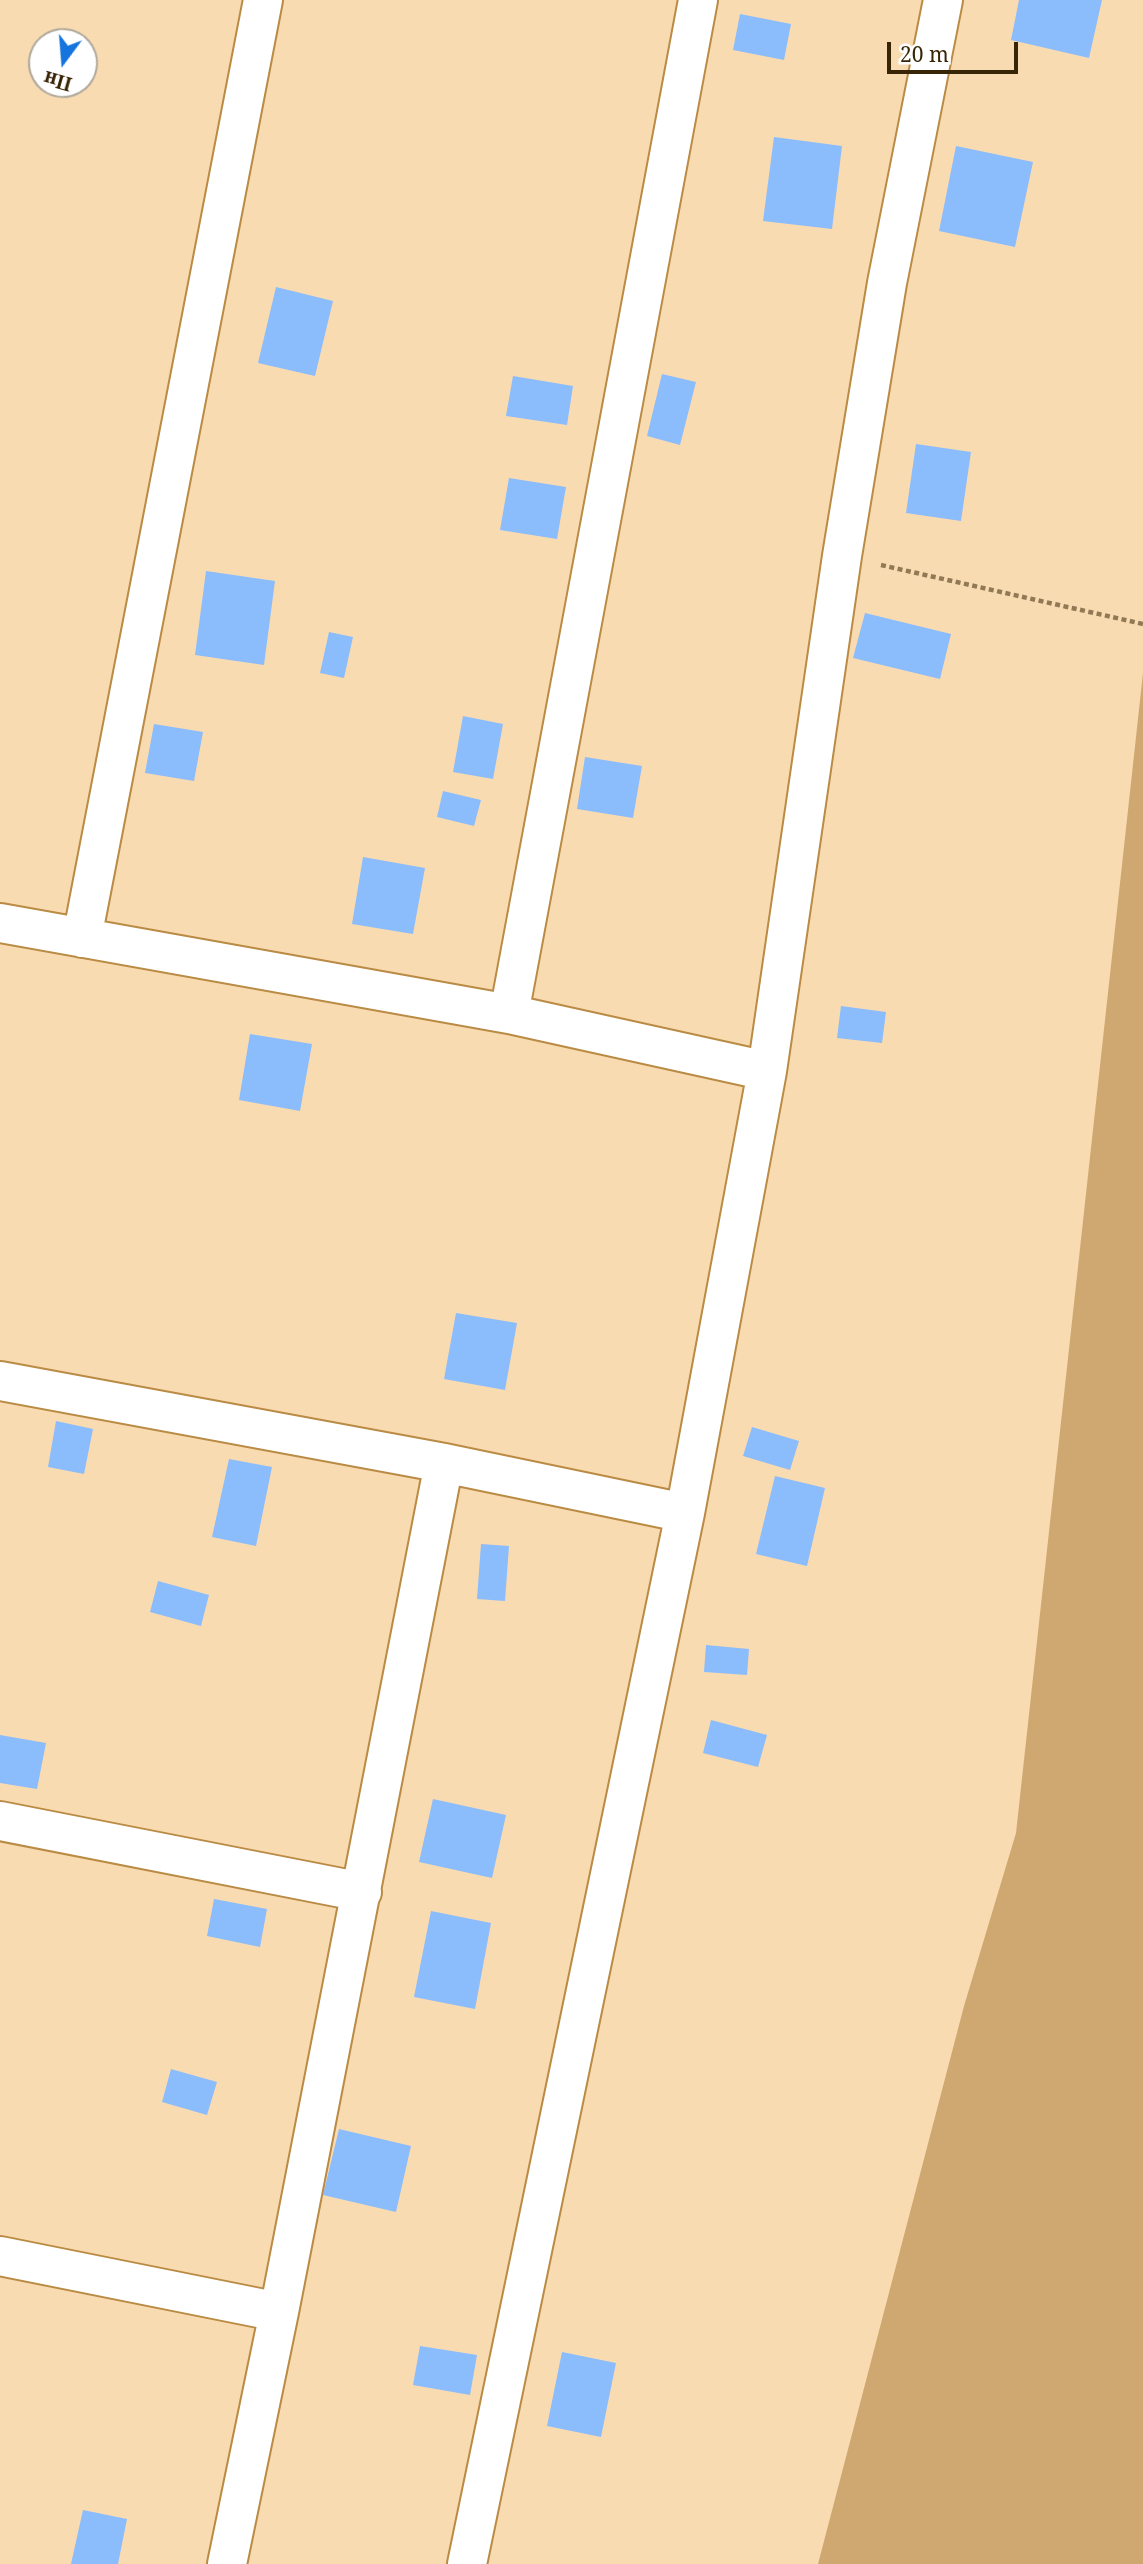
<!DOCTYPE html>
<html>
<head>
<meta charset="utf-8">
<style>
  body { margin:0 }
  #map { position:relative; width:1143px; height:2564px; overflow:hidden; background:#f9dbb2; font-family:"Noto Serif",serif }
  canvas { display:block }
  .north { position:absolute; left:28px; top:28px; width:70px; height:70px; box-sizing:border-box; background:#fff; border:2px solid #afa89b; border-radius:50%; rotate:196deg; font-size:19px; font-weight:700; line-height:28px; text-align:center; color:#382506 }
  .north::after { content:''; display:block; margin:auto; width:24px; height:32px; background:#1574dd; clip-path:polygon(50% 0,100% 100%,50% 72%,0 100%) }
  .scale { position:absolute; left:887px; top:42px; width:131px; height:32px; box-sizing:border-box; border:4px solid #382506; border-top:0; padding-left:9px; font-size:21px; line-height:24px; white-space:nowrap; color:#382506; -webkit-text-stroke:5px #fff; paint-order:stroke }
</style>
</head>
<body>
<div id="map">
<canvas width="1143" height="2564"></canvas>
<div class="north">Пн</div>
<div class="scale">20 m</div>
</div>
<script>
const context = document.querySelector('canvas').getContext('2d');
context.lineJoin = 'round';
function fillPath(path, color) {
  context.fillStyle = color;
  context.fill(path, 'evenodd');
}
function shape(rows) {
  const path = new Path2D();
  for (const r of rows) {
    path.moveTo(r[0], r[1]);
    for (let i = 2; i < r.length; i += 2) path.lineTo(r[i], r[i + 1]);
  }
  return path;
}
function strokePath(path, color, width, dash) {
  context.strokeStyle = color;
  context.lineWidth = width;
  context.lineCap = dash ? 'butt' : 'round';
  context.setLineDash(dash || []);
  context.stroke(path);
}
fillPath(shape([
  [1143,673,1143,2564,818,2564,964,2006,1016,1833]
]), '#cfa871');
fillPath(shape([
  [1019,0,1102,0,1089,58,1011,40],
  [740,14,791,24,784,60,733,50],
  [774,137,842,146,832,229,763,221],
  [956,146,1033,162,1015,247,939,231],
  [276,287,333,301,315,376,258,363],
  [662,374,696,382,680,445,647,436],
  [513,376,573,386,567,425,506,416],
  [916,444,971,452,961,521,906,513],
  [509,478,566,487,557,539,500,530],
  [206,571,275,581,264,665,195,655],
  [865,613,951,634,940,679,853,658],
  [329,632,353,637,344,678,320,673],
  [463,716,503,724,493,779,453,772],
  [154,724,203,732,194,781,145,773],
  [585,757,642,766,633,818,577,809],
  [443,791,481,800,474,826,437,817],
  [363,857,425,868,413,934,352,924],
  [841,1006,886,1012,882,1043,837,1038],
  [250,1034,312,1044,300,1111,239,1100],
  [456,1313,517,1323,505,1390,444,1379],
  [56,1421,93,1429,84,1474,48,1467],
  [752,1427,799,1441,790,1470,743,1456],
  [229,1459,272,1467,256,1546,212,1537],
  [775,1476,825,1488,807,1566,756,1554],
  [481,1544,509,1546,505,1601,477,1599],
  [158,1581,209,1595,201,1626,150,1612],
  [706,1645,749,1649,747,1675,704,1672],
  [711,1720,767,1735,758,1767,703,1753],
  [0,1735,46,1743,37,1789,0,1783],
  [433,1799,506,1815,492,1878,419,1862],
  [214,1899,267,1909,260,1947,207,1936],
  [431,1911,491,1923,475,2009,414,1997],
  [171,2069,217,2082,207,2115,162,2102],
  [339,2129,411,2146,396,2212,323,2195],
  [420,2346,477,2355,470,2395,413,2385],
  [562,2352,616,2363,601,2437,547,2426],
  [83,2510,127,2519,118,2564,71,2564]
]), '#8bbcfc');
const minor = shape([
  [0,923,509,1014,767,1071],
  [82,938,263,0],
  [509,1014,698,0],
  [0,1381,444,1463,685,1513],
  [0,1821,362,1892],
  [0,2256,279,2312],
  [227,2564,279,2312,444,1463],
  [467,2564,685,1513,767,1071,842,556,887,283,943,0]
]);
strokePath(minor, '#ba8b44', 42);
strokePath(shape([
  [881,565,1143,624]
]), '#917956', 4.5, [5, 3.5]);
strokePath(minor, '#fff', 38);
</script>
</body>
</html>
